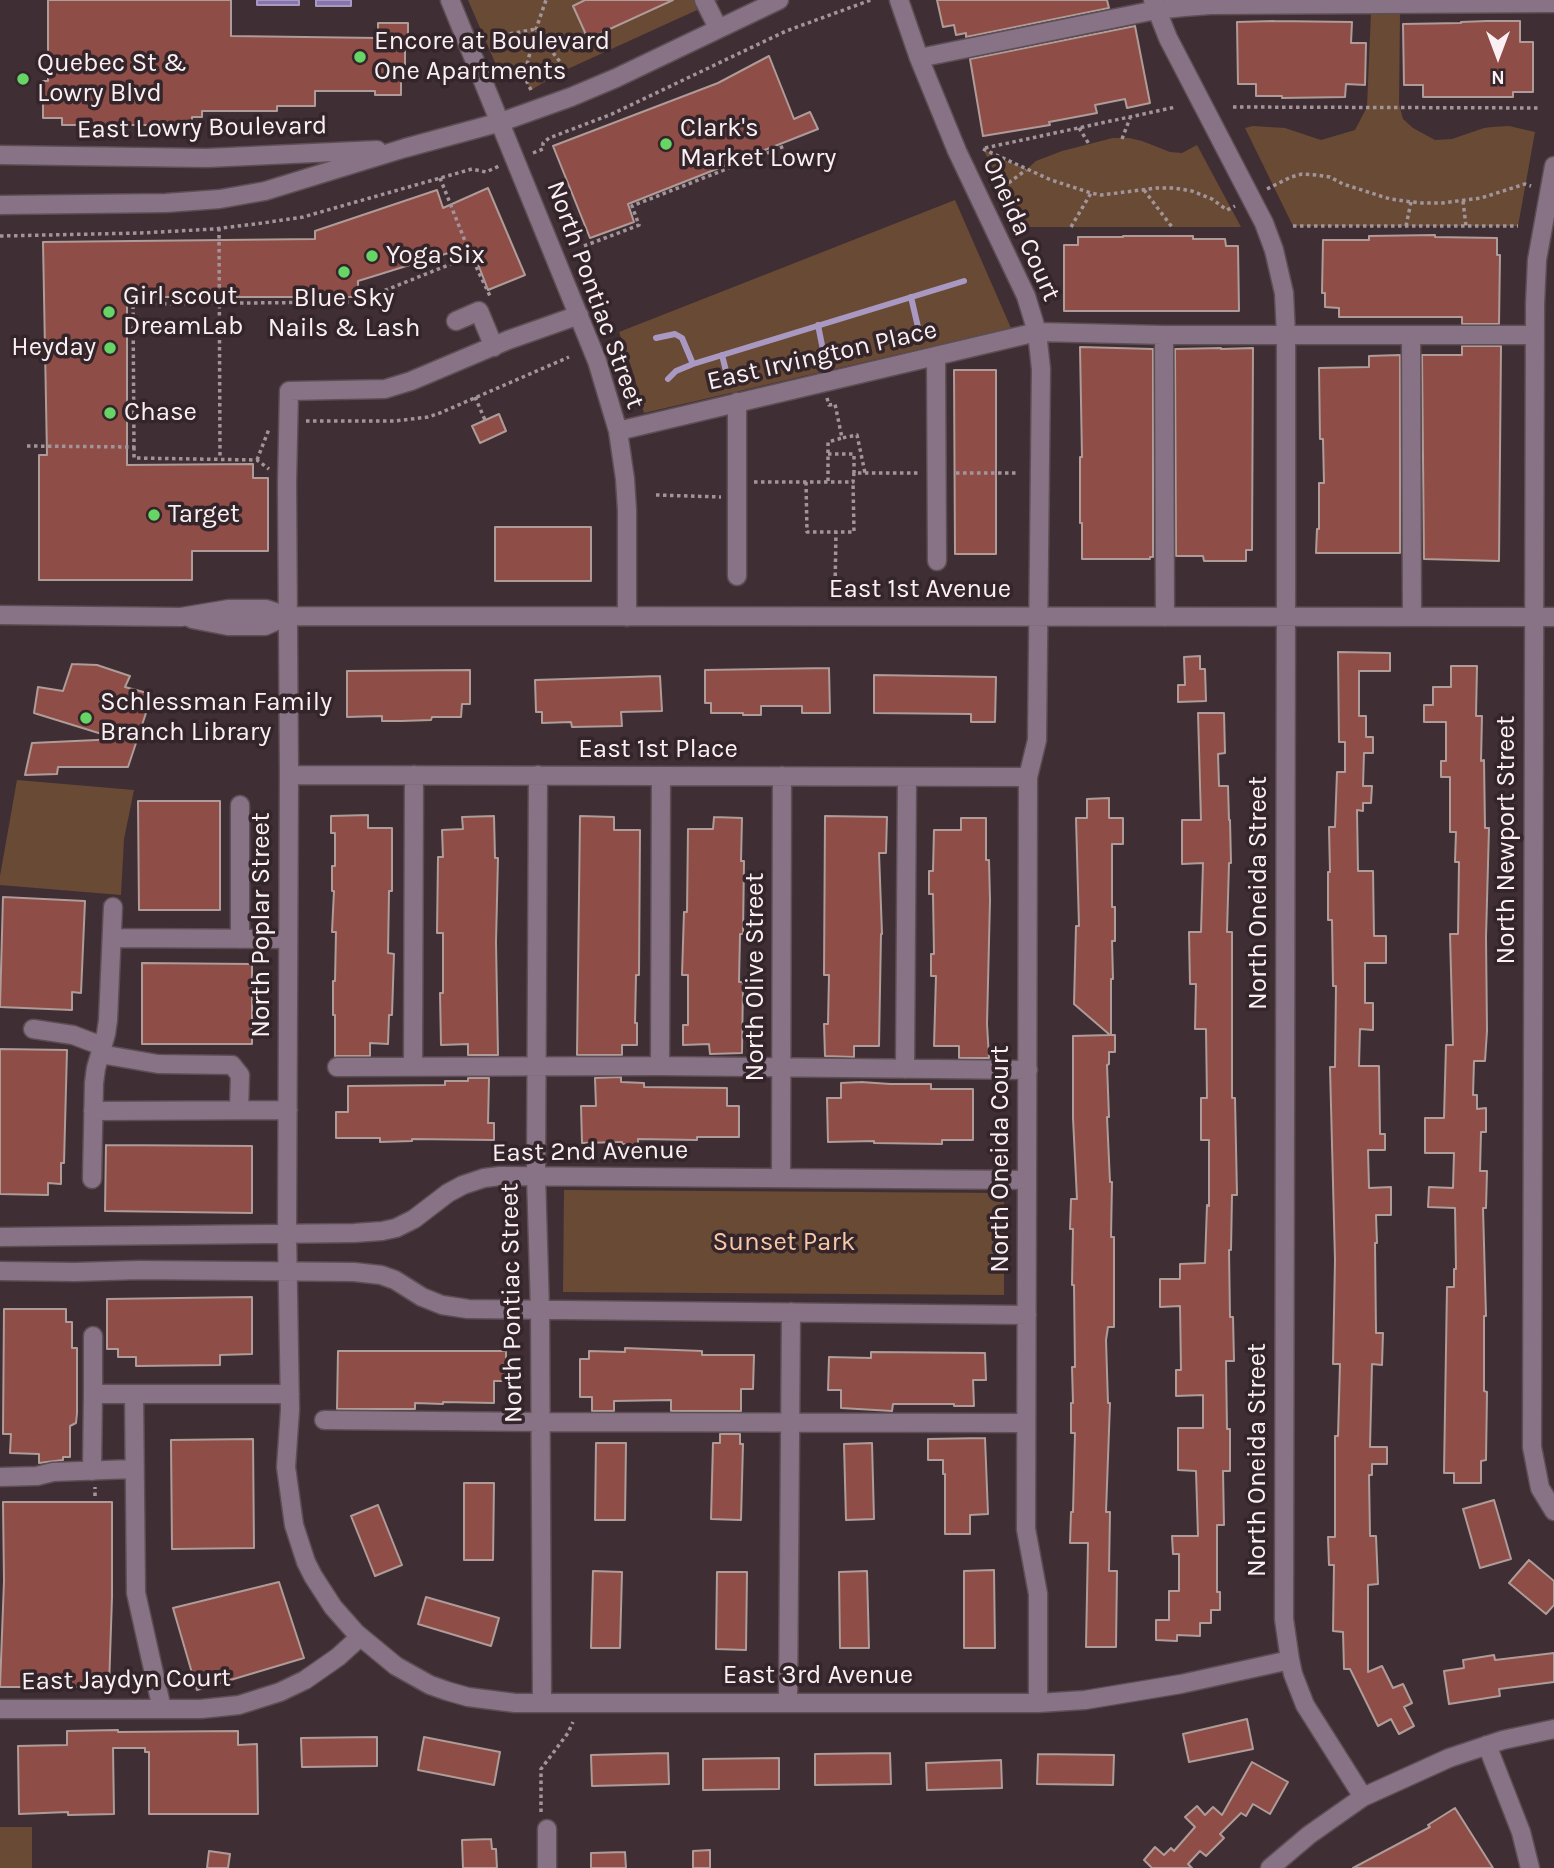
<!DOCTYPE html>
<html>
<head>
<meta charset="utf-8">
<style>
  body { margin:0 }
  #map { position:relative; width:1554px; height:1868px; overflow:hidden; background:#3f2f34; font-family:Karla,sans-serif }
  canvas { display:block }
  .north { position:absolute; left:1463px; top:21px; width:70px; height:70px; -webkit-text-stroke:5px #34252a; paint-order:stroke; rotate:180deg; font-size:19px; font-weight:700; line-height:28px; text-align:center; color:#faf0f3 }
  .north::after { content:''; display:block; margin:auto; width:24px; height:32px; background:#faf0f3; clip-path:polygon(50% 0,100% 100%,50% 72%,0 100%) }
</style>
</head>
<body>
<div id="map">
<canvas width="1554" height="1868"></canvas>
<div class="north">N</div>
</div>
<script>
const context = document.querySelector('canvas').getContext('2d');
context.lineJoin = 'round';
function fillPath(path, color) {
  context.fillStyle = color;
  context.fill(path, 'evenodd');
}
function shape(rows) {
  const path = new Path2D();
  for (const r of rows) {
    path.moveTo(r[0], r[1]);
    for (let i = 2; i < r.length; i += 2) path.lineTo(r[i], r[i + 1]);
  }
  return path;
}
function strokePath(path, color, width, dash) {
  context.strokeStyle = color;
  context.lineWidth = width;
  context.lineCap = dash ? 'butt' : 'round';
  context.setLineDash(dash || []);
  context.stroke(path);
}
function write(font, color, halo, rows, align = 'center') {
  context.font = font + ' Karla,sans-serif';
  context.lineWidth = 7;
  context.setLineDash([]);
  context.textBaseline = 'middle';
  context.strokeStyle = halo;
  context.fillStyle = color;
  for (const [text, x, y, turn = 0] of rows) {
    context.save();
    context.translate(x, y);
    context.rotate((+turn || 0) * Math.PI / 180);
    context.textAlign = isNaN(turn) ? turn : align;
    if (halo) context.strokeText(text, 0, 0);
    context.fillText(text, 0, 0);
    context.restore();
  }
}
fillPath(shape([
  [468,0,719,0,561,72,531,90,524,76,503,81],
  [1371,13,1400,13,1399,104,1403,119,1413,128,1435,140,1452,139,1484,128,1492,127,1509,126,1535,132,1518,226,1293,226,1245,128,1253,126,1285,128,1321,140,1355,130,1367,107],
  [1113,138,1129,138,1142,141,1170,152,1182,153,1197,145,1241,227,1023,227,983,149,1009,162,1027,169,1036,161,1062,151],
  [955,200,1011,328,644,413,633,372,619,332],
  [17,780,134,790,124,839,121,895,0,885,0,876],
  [564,1190,1004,1193,1004,1295,563,1292],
  [0,1827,32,1827,32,1868,0,1868]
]), '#694a35');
const water = shape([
  [257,0,299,0,299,5,257,5,257,0],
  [316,0,351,0,351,6,316,6,316,0]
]);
fillPath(water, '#8674ad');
strokePath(water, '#a999c2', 2);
strokePath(shape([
  [911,297,921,340],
  [818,325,824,355],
  [656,338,675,334,682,338,693,364],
  [722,355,729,383],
  [668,379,676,371,693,364,964,281]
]), '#a999c2', 6);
const building = shape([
  [48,0,231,0,231,36,378,38,378,23,408,23,408,44,405,44,405,69,401,69,401,95,375,95,375,91,315,91,315,106,277,106,277,111,202,111,202,117,192,117,192,125,62,125,62,118,43,118,43,81,48,81,48,0],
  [585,0,673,0,588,39,573,6,585,0],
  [937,0,1107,0,1109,8,966,37,966,33,956,35,954,25,943,27,937,0],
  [1274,21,1352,22,1351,43,1366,43,1365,85,1346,84,1345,97,1282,98,1282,96,1256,96,1256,84,1238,84,1237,22,1274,21],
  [1487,21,1520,21,1520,42,1533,42,1533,92,1513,92,1513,97,1423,97,1423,85,1404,85,1403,24,1461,23,1461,22,1487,21],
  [1135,26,1150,103,1127,108,1125,99,1095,105,1097,113,1049,122,1050,125,983,136,970,59,1135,26],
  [769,56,794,119,810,112,818,129,628,204,634,222,590,238,553,146,718,83,769,56],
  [488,188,525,275,488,290,471,246,358,281,358,297,127,297,127,465,253,464,253,478,268,478,268,551,192,551,192,580,39,580,39,455,47,455,43,242,315,239,315,231,437,190,443,208,488,188],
  [1435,235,1435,237,1497,238,1497,255,1500,255,1499,324,1462,324,1462,317,1339,317,1339,308,1325,307,1325,293,1322,293,1323,240,1369,240,1369,236,1435,235],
  [1123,236,1193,236,1193,239,1225,239,1226,246,1238,246,1239,311,1064,311,1064,245,1078,245,1078,237,1123,237,1123,236],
  [1462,346,1501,346,1499,561,1424,559,1422,355,1462,355,1462,346],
  [1080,347,1153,349,1153,557,1150,557,1150,559,1082,559,1082,523,1080,523,1080,457,1082,457,1080,347],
  [1221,348,1221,349,1253,348,1252,550,1246,550,1246,561,1204,561,1203,556,1176,556,1175,349,1221,348],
  [1400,355,1400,553,1316,553,1317,529,1319,529,1319,483,1324,483,1323,439,1320,439,1319,368,1369,367,1369,356,1400,355],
  [954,370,996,370,996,554,955,554,954,370],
  [499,414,506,431,480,443,472,426,499,414],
  [495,527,591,527,591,581,495,581,495,527],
  [1338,652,1390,653,1390,671,1359,671,1359,716,1366,716,1366,737,1373,737,1373,753,1364,753,1363,786,1372,786,1371,803,1363,803,1363,811,1357,810,1358,871,1373,871,1374,936,1386,936,1386,963,1365,963,1365,1003,1373,1003,1373,1030,1360,1029,1359,1066,1379,1066,1380,1134,1385,1134,1385,1150,1368,1150,1369,1188,1391,1187,1391,1215,1376,1215,1377,1243,1375,1243,1376,1333,1383,1333,1382,1365,1372,1364,1370,1447,1387,1447,1387,1464,1372,1464,1372,1475,1369,1475,1370,1536,1376,1536,1378,1584,1368,1585,1368,1672,1382,1666,1393,1688,1403,1684,1412,1703,1404,1707,1414,1726,1399,1734,1391,1719,1378,1726,1350,1669,1344,1669,1343,1632,1333,1631,1334,1565,1329,1565,1328,1537,1335,1537,1335,1436,1338,1436,1340,1364,1333,1364,1335,1260,1330,1067,1335,1067,1336,986,1333,986,1332,920,1328,920,1328,872,1330,872,1329,827,1335,827,1337,772,1345,772,1345,742,1339,742,1338,652],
  [1200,656,1200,669,1205,669,1206,701,1178,702,1178,685,1185,685,1184,657,1200,656],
  [72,664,97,665,130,676,125,687,147,693,141,704,148,707,128,767,58,767,57,774,25,775,32,743,118,739,34,713,38,687,63,691,72,664],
  [1451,666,1477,666,1476,716,1482,716,1481,761,1484,760,1485,828,1489,828,1486,937,1487,1031,1485,1061,1474,1061,1473,1095,1477,1095,1477,1109,1486,1108,1486,1132,1481,1132,1480,1171,1487,1171,1486,1208,1483,1208,1486,1316,1484,1316,1484,1391,1487,1392,1486,1460,1481,1461,1481,1483,1454,1483,1454,1473,1444,1473,1447,1287,1454,1287,1454,1269,1456,1269,1455,1208,1428,1207,1429,1187,1453,1188,1454,1153,1425,1153,1425,1118,1444,1118,1446,1045,1453,1045,1450,934,1458,934,1459,862,1455,862,1456,832,1450,832,1450,777,1441,777,1441,761,1446,761,1446,722,1424,722,1424,705,1433,705,1433,687,1451,687,1451,666],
  [829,668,830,713,802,713,802,706,761,706,761,715,743,715,743,713,711,713,711,703,705,703,705,670,829,668],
  [470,670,470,704,462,704,461,717,432,717,431,720,401,721,382,721,382,716,347,717,347,671,470,670],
  [874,675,996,677,995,722,971,722,971,714,874,713,874,675],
  [660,676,662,711,621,712,622,726,572,727,571,722,542,723,542,712,536,712,535,680,660,676],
  [1198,713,1224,713,1225,753,1218,754,1219,786,1228,786,1229,820,1230,820,1231,863,1229,863,1227,932,1232,932,1232,1098,1235,1098,1237,1195,1232,1195,1231,1250,1229,1250,1230,1317,1233,1317,1234,1361,1226,1361,1227,1429,1230,1429,1230,1471,1223,1471,1224,1525,1217,1525,1217,1592,1220,1592,1220,1610,1211,1610,1211,1623,1200,1623,1200,1636,1177,1635,1177,1641,1156,1640,1156,1620,1169,1620,1169,1591,1179,1591,1179,1554,1173,1554,1172,1536,1198,1536,1196,1471,1178,1470,1178,1428,1203,1428,1203,1395,1176,1396,1176,1370,1181,1370,1180,1306,1160,1307,1160,1279,1180,1279,1180,1264,1205,1263,1207,1205,1209,1206,1209,1140,1201,1140,1201,1098,1207,1098,1206,1029,1195,1029,1196,984,1190,984,1189,932,1201,932,1203,863,1182,864,1182,820,1201,820,1198,713],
  [1109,798,1109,818,1123,818,1123,844,1112,844,1112,907,1115,907,1115,941,1112,941,1113,979,1111,979,1111,1035,1115,1035,1115,1052,1109,1052,1109,1064,1107,1065,1109,1117,1107,1117,1110,1182,1112,1182,1111,1237,1114,1237,1114,1327,1108,1327,1106,1340,1108,1403,1110,1403,1106,1512,1110,1512,1109,1571,1117,1571,1116,1647,1086,1647,1088,1543,1070,1543,1071,1512,1073,1512,1075,1433,1071,1433,1071,1403,1073,1403,1072,1367,1075,1367,1074,1285,1072,1285,1073,1229,1070,1229,1071,1199,1077,1199,1073,1118,1073,1036,1110,1035,1074,1004,1076,926,1079,926,1076,818,1087,818,1087,799,1109,798],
  [138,801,220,801,220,910,139,910,138,801],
  [368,815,368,828,392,828,392,891,389,891,388,953,394,954,392,1015,389,1015,388,1044,370,1043,370,1056,335,1056,335,1015,333,1015,333,981,335,981,336,932,332,932,334,891,332,891,332,866,335,866,335,833,331,833,331,816,368,815],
  [494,816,495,858,498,858,496,942,498,1055,468,1055,468,1044,441,1045,440,993,443,993,443,933,437,933,438,857,443,857,442,830,463,829,462,817,494,816],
  [580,816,614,817,614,830,640,830,639,975,636,975,635,1023,637,1023,637,1045,622,1045,622,1055,577,1055,580,816],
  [825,816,887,817,886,853,879,853,882,934,881,934,879,1046,854,1046,854,1057,825,1056,824,1024,828,1024,829,975,824,975,825,816],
  [714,817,742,818,741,861,744,861,743,934,740,934,739,982,743,982,742,1053,710,1054,709,1044,683,1045,683,1025,688,1025,688,975,682,975,684,912,687,912,688,829,713,829,714,817],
  [961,818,986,818,986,860,989,860,990,900,987,1024,989,1058,959,1058,959,1046,934,1046,936,976,931,976,931,954,934,954,933,894,929,894,929,871,933,871,934,830,961,830,961,818],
  [3,897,85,901,81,993,72,992,72,1010,0,1007,3,897],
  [142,963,252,964,252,1044,142,1044,142,963],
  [0,1049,67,1050,64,1163,61,1163,61,1184,48,1183,48,1195,0,1194,0,1049],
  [621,1077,621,1082,644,1083,644,1087,727,1088,727,1106,739,1106,739,1137,697,1137,697,1140,638,1139,638,1144,622,1144,622,1142,582,1143,581,1106,596,1106,595,1078,621,1077],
  [468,1078,489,1078,488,1123,494,1123,494,1140,412,1139,412,1141,380,1142,380,1138,336,1138,336,1112,348,1112,348,1086,445,1085,445,1081,468,1081,468,1078],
  [861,1082,890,1084,931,1084,931,1089,973,1089,973,1140,942,1140,942,1144,874,1143,874,1141,828,1142,827,1098,841,1098,841,1083,861,1082],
  [106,1145,252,1146,252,1213,105,1211,106,1145],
  [252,1297,252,1354,220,1355,220,1365,136,1366,136,1357,118,1357,118,1349,107,1349,107,1299,252,1297],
  [4,1309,66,1309,66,1322,72,1322,72,1348,77,1348,77,1413,76,1423,70,1426,70,1457,63,1457,63,1460,39,1463,39,1454,10,1453,11,1434,3,1434,4,1309],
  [625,1348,702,1351,702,1355,754,1355,753,1389,741,1389,741,1411,671,1411,671,1400,614,1401,614,1411,592,1411,592,1397,580,1397,580,1359,589,1359,589,1351,625,1352,625,1348],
  [338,1351,506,1351,506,1381,494,1381,494,1403,443,1402,443,1404,415,1403,415,1409,337,1409,338,1351],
  [871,1352,985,1353,986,1380,973,1380,974,1406,954,1406,954,1404,893,1404,892,1411,841,1408,841,1390,828,1390,829,1357,871,1358,871,1352],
  [720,1434,740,1434,740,1444,743,1444,741,1520,711,1519,713,1443,720,1443,720,1434],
  [985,1438,988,1514,970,1515,970,1534,945,1534,945,1474,943,1474,943,1460,928,1460,928,1439,985,1438],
  [253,1439,254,1548,172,1549,171,1440,253,1439],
  [596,1443,626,1443,625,1520,595,1520,596,1443],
  [872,1443,874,1519,846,1520,844,1444,872,1443],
  [464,1483,494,1483,493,1560,464,1560,464,1483],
  [1494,1500,1511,1559,1480,1568,1463,1509,1494,1500],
  [3,1502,112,1502,112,1597,109,1687,0,1687,4,1581,3,1502],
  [378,1505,402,1565,375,1576,351,1516,378,1505],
  [1529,1560,1554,1581,1554,1605,1546,1614,1509,1583,1529,1560],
  [994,1570,995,1648,964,1648,964,1571,994,1570],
  [593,1571,622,1572,620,1648,591,1648,593,1571],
  [867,1571,869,1648,840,1648,839,1572,867,1571],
  [717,1572,747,1572,746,1650,716,1649,717,1572],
  [279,1582,304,1658,197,1690,173,1608,279,1582],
  [426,1597,499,1618,491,1646,418,1624,426,1597],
  [1554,1653,1554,1682,1499,1689,1500,1696,1449,1704,1444,1671,1464,1668,1463,1660,1494,1655,1495,1660,1554,1653],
  [1247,1719,1253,1749,1189,1762,1183,1734,1247,1719],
  [118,1730,118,1732,238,1731,238,1745,257,1744,258,1814,149,1814,149,1752,145,1752,145,1748,113,1748,114,1814,68,1815,68,1812,19,1814,18,1746,67,1745,67,1731,118,1730],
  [377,1737,377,1766,302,1767,301,1738,377,1737],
  [424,1737,500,1752,494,1785,418,1770,424,1737],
  [668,1753,669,1784,592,1786,591,1755,668,1753],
  [890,1753,891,1784,815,1785,815,1754,890,1753],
  [1038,1754,1114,1755,1113,1785,1037,1784,1038,1754],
  [779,1758,779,1789,703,1790,703,1759,779,1758],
  [1001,1760,1002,1788,927,1790,926,1763,1001,1760],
  [1252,1762,1288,1782,1270,1814,1253,1804,1246,1816,1241,1813,1220,1834,1224,1838,1206,1856,1200,1851,1188,1864,1192,1868,1152,1868,1144,1860,1155,1847,1164,1855,1171,1848,1174,1851,1195,1827,1185,1817,1197,1806,1205,1815,1213,1807,1222,1815,1252,1762],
  [1455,1808,1493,1868,1353,1868,1430,1827,1428,1825,1455,1808],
  [491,1839,492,1849,496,1849,497,1868,463,1868,462,1840,491,1839],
  [710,1850,710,1868,693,1868,693,1851,710,1850],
  [209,1851,230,1854,228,1868,207,1868,209,1851],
  [625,1852,626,1868,591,1868,591,1853,625,1852]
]);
fillPath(building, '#8e4d47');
strokePath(building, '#af9b98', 2);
const minor = shape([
  [450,0,597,361,618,431,625,479,627,510,627,617],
  [704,0,718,28],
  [899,0,919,58,957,151,1026,296,1037,332,1041,369,1037,740,1028,777,1027,1180,1026,1529,1038,1594,1038,1703],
  [1153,0,1168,38,1264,223,1274,250,1284,293,1286,335,1286,588,1284,1619,1290,1660,1293,1674,1305,1705,1363,1797],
  [919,58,1156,10,1184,7,1210,5,1554,3],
  [0,155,207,158,377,150],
  [1554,166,1537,260,1535,304,1532,1447,1540,1488,1554,1511],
  [0,205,166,203,220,199,265,191,405,148,501,122,571,97,616,78,779,0],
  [579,315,508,340,411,381,385,389,289,391,287,483,289,775,287,1233,290,1410,286,1467,294,1525,306,1562,313,1576,333,1607,356,1633,396,1666,430,1685,447,1691,468,1697,515,1703,1038,1703,1085,1700,1181,1684,1290,1660],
  [456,321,479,311,494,347],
  [1164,335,1165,617],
  [1411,336,1412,617],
  [936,356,937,561],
  [737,402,737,576],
  [618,431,1037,332,1164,335,1535,335],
  [0,615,181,617,229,609,266,609,287,616,1554,617],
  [192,619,228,626,265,626,287,616],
  [289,775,1028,777],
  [538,775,536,1175,540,1310,542,1703],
  [112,938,288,939],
  [240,939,240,805],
  [33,1029,73,1035,102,1046],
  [100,1054,158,1064,232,1065,240,1075,239,1110],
  [660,1066,661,776],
  [337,1067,660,1066,1028,1070],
  [413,1067,414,775],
  [905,1069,907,777],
  [93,1111,288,1110],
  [781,1178,782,776],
  [92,1179,94,1083,96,1068,106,1034,108,1020,113,907],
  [0,1237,354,1233,382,1231,396,1228,414,1219,448,1193,463,1185,484,1178,500,1176,1027,1180],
  [0,1271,75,1272,139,1270,354,1272,381,1275,395,1280,422,1297,442,1305,468,1309,1027,1315],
  [93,1336,93,1394,290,1394],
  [134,1394,136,1593,162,1709],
  [324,1420,541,1422,1026,1423],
  [92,1471,93,1394],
  [0,1477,37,1476,53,1472,133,1469],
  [788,1703,791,1312],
  [0,1709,201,1709,239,1705,280,1692,305,1680,338,1657,360,1637],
  [1487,1745,1521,1832,1530,1868],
  [547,1829,547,1868],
  [1270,1868,1309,1835,1363,1797,1449,1758,1503,1740,1554,1729]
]);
strokePath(minor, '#5d4e53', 21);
strokePath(shape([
  [496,33,509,34,536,29,546,44,561,63],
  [531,90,524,76,536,29,546,0],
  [1233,107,1541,108],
  [1079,128,1089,144],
  [1122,139,1130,118],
  [985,148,1176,107],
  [983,149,1051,180,1091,193,1101,195,1157,188,1174,188,1192,191,1212,199,1227,210,1235,206],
  [533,153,543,149,543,143,549,138,612,114,786,31,871,0],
  [440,178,471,256],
  [1003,187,1026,170],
  [1267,189,1291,177,1302,174,1316,175,1330,177,1343,184,1390,199,1420,203,1442,203,1481,198,1525,184,1531,186],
  [1144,190,1172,227],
  [1463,201,1466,226],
  [1293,226,1518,226],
  [1406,226,1411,202],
  [1071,227,1091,193],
  [219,228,220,459],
  [0,236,141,233,214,229,263,223,303,217,472,169,486,172,499,166],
  [584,246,639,225,632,206,785,146],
  [475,397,485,420],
  [827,398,829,405,835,404,842,438,857,435,865,473],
  [306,421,395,421,428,417,440,413,569,357],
  [27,446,134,447,133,304,356,302,471,256,490,296],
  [134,447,134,458,257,460,269,469],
  [828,454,854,454,854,473],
  [257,460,269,429],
  [956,473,1017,473],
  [828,481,828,442,842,438],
  [754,482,853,482,854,473,920,473],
  [806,482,807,532,836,532],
  [656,495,721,497],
  [835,590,836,532,854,532,853,482],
  [95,1496,95,1487],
  [541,1812,541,1769,568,1733,573,1722]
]), '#a29599', 3.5, [3.5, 3.5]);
strokePath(minor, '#877286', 18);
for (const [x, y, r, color] of [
  [360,57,7,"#67d466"],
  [23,79,7,"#67d466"],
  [666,144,7,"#67d466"],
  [372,256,7,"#67d466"],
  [344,272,7,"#67d466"],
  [109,312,7,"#67d466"],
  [110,348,7,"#67d466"],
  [110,413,7,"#67d466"],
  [154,515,7,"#67d466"],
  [86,718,7,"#67d466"]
]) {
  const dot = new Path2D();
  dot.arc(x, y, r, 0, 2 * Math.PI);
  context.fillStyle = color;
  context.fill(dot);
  strokePath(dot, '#34252a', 2.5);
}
write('26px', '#faf0f3', '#34252a', [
  ["Encore at Boulevard",374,42],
  ["One Apartments",374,72],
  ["Quebec St &",37,64],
  ["Lowry Blvd",37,94],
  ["Clark's",680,129],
  ["Market Lowry",680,159],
  ["Yoga Six",386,256],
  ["Girl scout",123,297],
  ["DreamLab",123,327],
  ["Blue Sky",344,299,"center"],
  ["Nails & Lash",344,329,"center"],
  ["Heyday",96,348,"right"],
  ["Chase",124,413],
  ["Target",168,515],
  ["Schlessman Family",100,703],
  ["Branch Library",100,733]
], 'left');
write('26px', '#faf0f3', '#34252a', [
  ["East Lowry Boulevard",202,128,-1],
  ["Oneida Court",1021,229,66],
  ["North Pontiac Street",595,295,70],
  ["East Irvington Place",822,356,-13],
  ["East 1st Avenue",920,590],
  ["East 1st Place",658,750],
  ["North Newport Street",1507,840,-90],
  ["North Oneida Street",1259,893,-90],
  ["North Poplar Street",262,925,-90],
  ["North Olive Street",756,977,-90],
  ["East 2nd Avenue",590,1152,-1],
  ["North Oneida Court",1001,1159,-90],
  ["North Pontiac Street",512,1303,-91],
  ["North Oneida Street",1258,1460,-90],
  ["East 3rd Avenue",818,1676],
  ["East Jaydyn Court",126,1680,-1]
]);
write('26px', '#f8c7a7', '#34252a', [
  ["Sunset Park",784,1243]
]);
</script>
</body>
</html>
